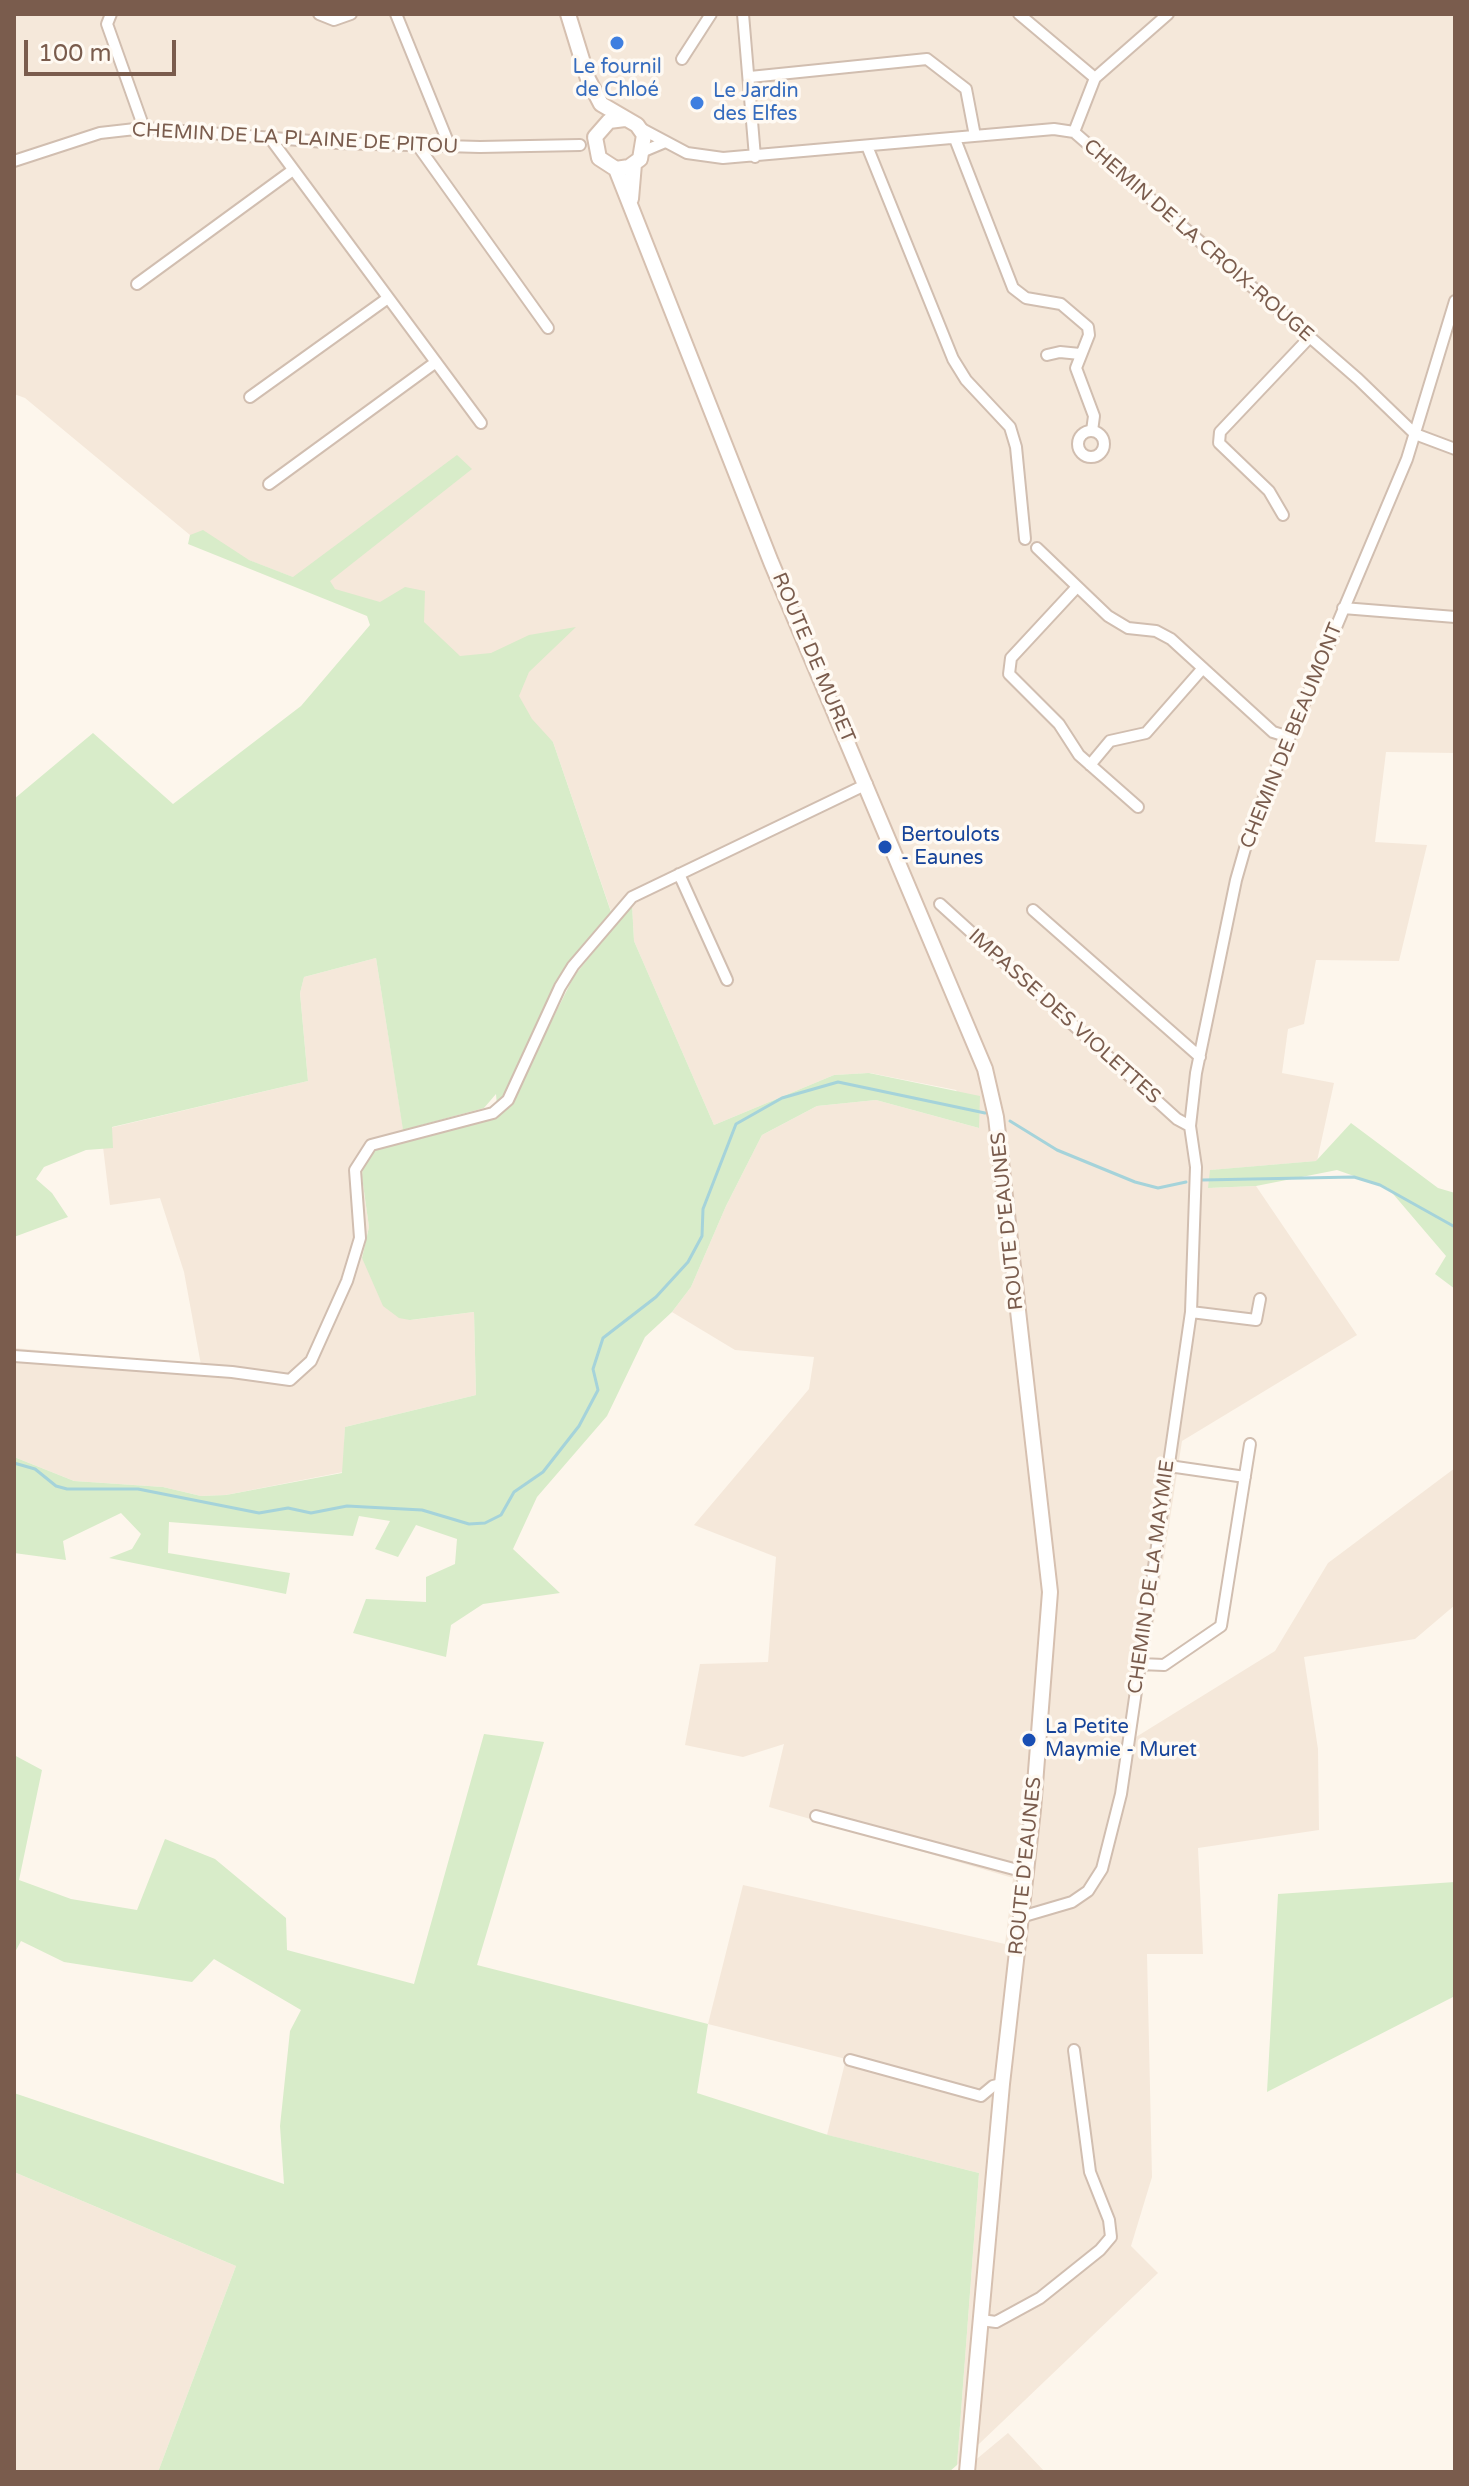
<!DOCTYPE html>
<html>
<head>
<meta charset="utf-8">
<style>
  body { margin:0 }
  #map { position:relative; width:1469px; height:2486px; overflow:hidden; background:#fdf6ec; font-family:"Varela Round",sans-serif }
  canvas { display:block }
  .frame { position:absolute; inset:0; border:16px solid #7a5c4d; pointer-events:none }
  .scale { position:absolute; left:24px; top:40px; width:152px; height:36px; box-sizing:border-box; border:4px solid #7a5c4d; border-top:0; padding-left:10px; font-size:24px; line-height:28px; white-space:nowrap; color:#7a5c4d; -webkit-text-stroke:6px #fffaf3; paint-order:stroke }
</style>
</head>
<body>
<div id="map">
<canvas width="1469" height="2486"></canvas>
<div class="frame"></div>
<div class="scale">100 m</div>
</div>
<script>
const context = document.querySelector('canvas').getContext('2d');
context.lineJoin = 'round';
function fillPath(path, color) {
  context.fillStyle = color;
  context.fill(path, 'evenodd');
}
function shape(rows) {
  const path = new Path2D();
  for (const r of rows) {
    if (r.length === 3) {
      path.moveTo(r[0] + r[2], r[1]);
      path.arc(r[0], r[1], r[2], 0, 2 * Math.PI);
      continue;
    }
    path.moveTo(r[0], r[1]);
    for (let i = 2; i < r.length; i += 2) path.lineTo(r[i], r[i + 1]);
  }
  return path;
}
function strokePath(path, color, width, dash) {
  context.strokeStyle = color;
  context.lineWidth = width;
  context.lineCap = dash ? 'butt' : 'round';
  context.setLineDash(dash || []);
  context.stroke(path);
}
function write(font, color, halo, rows, align = 'center') {
  context.font = font + ' "Varela Round",sans-serif';
  context.lineWidth = 7;
  context.setLineDash([]);
  context.textBaseline = 'middle';
  context.strokeStyle = halo;
  context.fillStyle = color;
  for (const [text, x, y, turn = 0] of rows) {
    context.save();
    context.translate(x, y);
    context.rotate((+turn || 0) * Math.PI / 180);
    context.textAlign = isNaN(turn) ? turn : align;
    if (halo) context.strokeText(text, 0, 0);
    context.fillText(text, 0, 0);
    context.restore();
  }
}
fillPath(shape([
  [14,14,1455,14,1455,753,1386,752,1375,842,1427,845,1399,961,1316,960,1304,1024,1288,1029,1282,1073,1334,1083,1317,1161,1211,1170,1209,1188,1256,1186,1357,1335,1182,1441,1136,1737,1275,1651,1328,1563,1455,1468,1455,1605,1415,1639,1304,1657,1318,1749,1319,1830,1198,1848,1203,1954,1147,1954,1152,2177,1131,2246,1158,2273,957,2465,979,2173,827,2135,846,2059,708,2024,743,1885,1005,1944,1013,1878,769,1807,784,1744,743,1757,685,1745,700,1664,768,1662,776,1557,694,1525,809,1389,814,1357,735,1350,672,1312,691,1287,726,1206,762,1135,817,1106,876,1100,979,1128,956,1090,870,1073,834,1075,714,1125,634,941,632,906,615,923,553,742,358,602,196,540,25,398,14,394],
  [376,958,405,1141,375,1150,362,1177,369,1227,362,1258,411,1320,474,1312,476,1395,345,1427,343,1472,226,1495,201,1496,163,1487,74,1481,14,1457,14,1348,201,1365,184,1272,160,1198,110,1205,101,1130,308,1081,300,993,304,977],
  [14,2172,236,2266,158,2472,14,2472],
  [1008,2433,1045,2472,961,2472]
]), '#f5e8da');
fillPath(shape([
  [457,455,472,469,330,581,335,589,380,602,405,587,425,591,424,622,460,656,491,653,529,635,576,627,529,672,519,696,532,719,553,742,611,912,581,947,538,1023,550,1024,574,976,632,905,634,941,714,1125,834,1075,869,1073,980,1096,979,1128,876,1100,817,1106,762,1135,726,1206,691,1287,672,1312,645,1337,607,1416,537,1497,513,1549,560,1593,483,1604,451,1625,446,1657,353,1633,366,1599,426,1602,426,1577,455,1564,457,1539,416,1525,398,1557,375,1549,390,1521,359,1516,353,1536,169,1522,168,1553,290,1573,286,1594,109,1558,132,1549,141,1534,121,1513,63,1541,66,1560,14,1553,14,1457,74,1481,163,1487,201,1496,226,1495,342,1473,345,1427,476,1395,474,1312,410,1320,399,1318,383,1306,362,1258,369,1227,362,1177,363,1163,375,1150,498,1118,496,1094,484,1108,403,1130,376,958,304,977,300,993,308,1081,112,1127,113,1148,86,1150,44,1167,36,1179,52,1193,68,1217,14,1237,14,799,93,733,173,804,301,706,370,625,367,616,188,544,190,535,203,530,249,560,293,577],
  [1351,1123,1438,1188,1455,1193,1455,1289,1435,1274,1446,1256,1388,1188,1337,1170,1256,1186,1208,1188,1210,1170,1316,1161],
  [484,1734,544,1742,477,1965,708,2024,697,2093,828,2135,979,2173,957,2465,949,2472,158,2472,236,2266,14,2172,14,2093,284,2184,280,2126,290,2031,301,2010,214,1959,192,1982,64,1962,21,1941,14,1954,14,1755,42,1770,19,1880,71,1899,137,1910,165,1839,215,1859,286,1918,287,1950,414,1984],
  [1455,1882,1455,1996,1267,2092,1278,1894]
]), '#d8ecc9');
strokePath(shape([
  [1010,1121,1057,1150,1135,1182,1158,1188,1186,1182],
  [1202,1180,1354,1177,1380,1185,1455,1227],
  [14,1463,35,1469,56,1486,67,1489,138,1489,259,1513,288,1508,311,1513,347,1506,422,1510,469,1524,485,1523,501,1515,514,1492,543,1472,579,1426,598,1390,593,1369,603,1338,656,1297,688,1262,702,1236,703,1209,736,1124,782,1098,838,1082,985,1113]
]), '#a5d3da', 3);
const street = shape([
  [111,14,107,24,144,128],
  [319,14,334,20,351,14],
  [396,14,450,147],
  [743,14,755,157],
  [1019,14,1095,78],
  [682,59,711,14],
  [750,77,927,59,966,89,975,136],
  [640,128,687,153,723,158,1054,129,1074,132,1358,379,1415,434,1455,449],
  [1074,132,1095,78,1168,14],
  [270,138,481,423],
  [955,139,1013,288,1026,298,1061,304,1088,327,1089,335,1076,368,1094,416,1092,431],
  [418,146,548,328],
  [867,146,953,359,966,380,1010,427,1016,447,1025,539],
  [644,151,663,143],
  [14,161,100,133,144,128,338,143,480,147,580,145],
  [137,284,293,170],
  [1047,355,1060,352,1080,354],
  [250,397,388,298],
  [1091,444,13],
  [269,484,436,362],
  [1283,515,1269,491,1219,443,1220,432,1309,338],
  [1037,548,1108,616,1128,628,1156,631,1171,639,1273,732,1289,737],
  [1076,588,1011,658,1009,674,1059,724,1079,755,1138,807],
  [1343,608,1455,617],
  [1090,765,1110,741,1146,733,1203,668],
  [679,874,727,980],
  [940,904,1177,1119,1190,1126],
  [1033,910,1200,1057],
  [1191,1312,1256,1320,1260,1299],
  [14,1356,232,1372,290,1380,311,1361,347,1281,360,1238,355,1170,371,1145,493,1113,508,1100,560,987,573,966,632,897,867,784],
  [1169,1466,1245,1477],
  [1140,1664,1164,1665,1221,1626,1250,1444],
  [816,1816,1025,1872],
  [1021,1917,1072,1902,1088,1891,1102,1869,1121,1794,1191,1312,1196,1167,1190,1126,1196,1073,1236,880,1250,831,1407,459,1455,301],
  [850,2060,981,2096,993,2086,1002,2084],
  [981,2320,996,2322,1040,2298,1100,2250,1111,2237,1109,2220,1090,2172,1074,2050]
]);
const secondary = shape([
  [568,14,588,79,601,104],
  [601,104,637,125,644,135,640,159,629,167,616,169,599,158,595,137,609,121,625,119],
  [616,169,771,562,985,1069,996,1117,1050,1592,1033,1810,1002,2084,967,2472],
  [631,199,634,164]
]);
strokePath(street, '#d1beb0', 14);
strokePath(secondary, '#d6c0b0', 18);
strokePath(street, '#fff', 10);
strokePath(secondary, '#fff', 14);
for (const [x, y, r, color] of [
  [617,43,8,"#3f7fe0"],
  [697,103,8,"#3f7fe0"],
  [885,847,8,"#1a4fb4"],
  [1029,1740,8,"#1a4fb4"]
]) {
  const dot = new Path2D();
  dot.arc(x, y, r, 0, 2 * Math.PI);
  context.fillStyle = color;
  context.fill(dot);
  strokePath(dot, '#fffaf3', 3);
}
write('20px', '#366cbe', '#fffaf3', [
  ["Le fournil",617,68],
  ["de Chloé",617,91],
  ["Le Jardin",713,92,"left"],
  ["des Elfes",713,115,"left"]
]);
write('20px', '#7a5c4d', '#fffaf3', [
  ["CHEMIN DE LA PLAINE DE PITOU",295,139,3],
  ["CHEMIN DE LA CROIX-ROUGE",1198,241,41],
  ["ROUTE DE MURET",813,658,67],
  ["CHEMIN DE BEAUMONT",1292,736,-68],
  ["IMPASSE DES VIOLETTES",1064,1017,42],
  ["ROUTE D'EAUNES",1008,1221,-96],
  ["CHEMIN DE LA MAYMIE",1152,1577,-82],
  ["ROUTE D'EAUNES",1026,1866,-84]
]);
write('20px', '#164399', '#fffaf3', [
  ["Bertoulots",901,836],
  ["- Eaunes",901,859],
  ["La Petite",1045,1728],
  ["Maymie - Muret",1045,1751]
], 'left');
</script>
</body>
</html>
